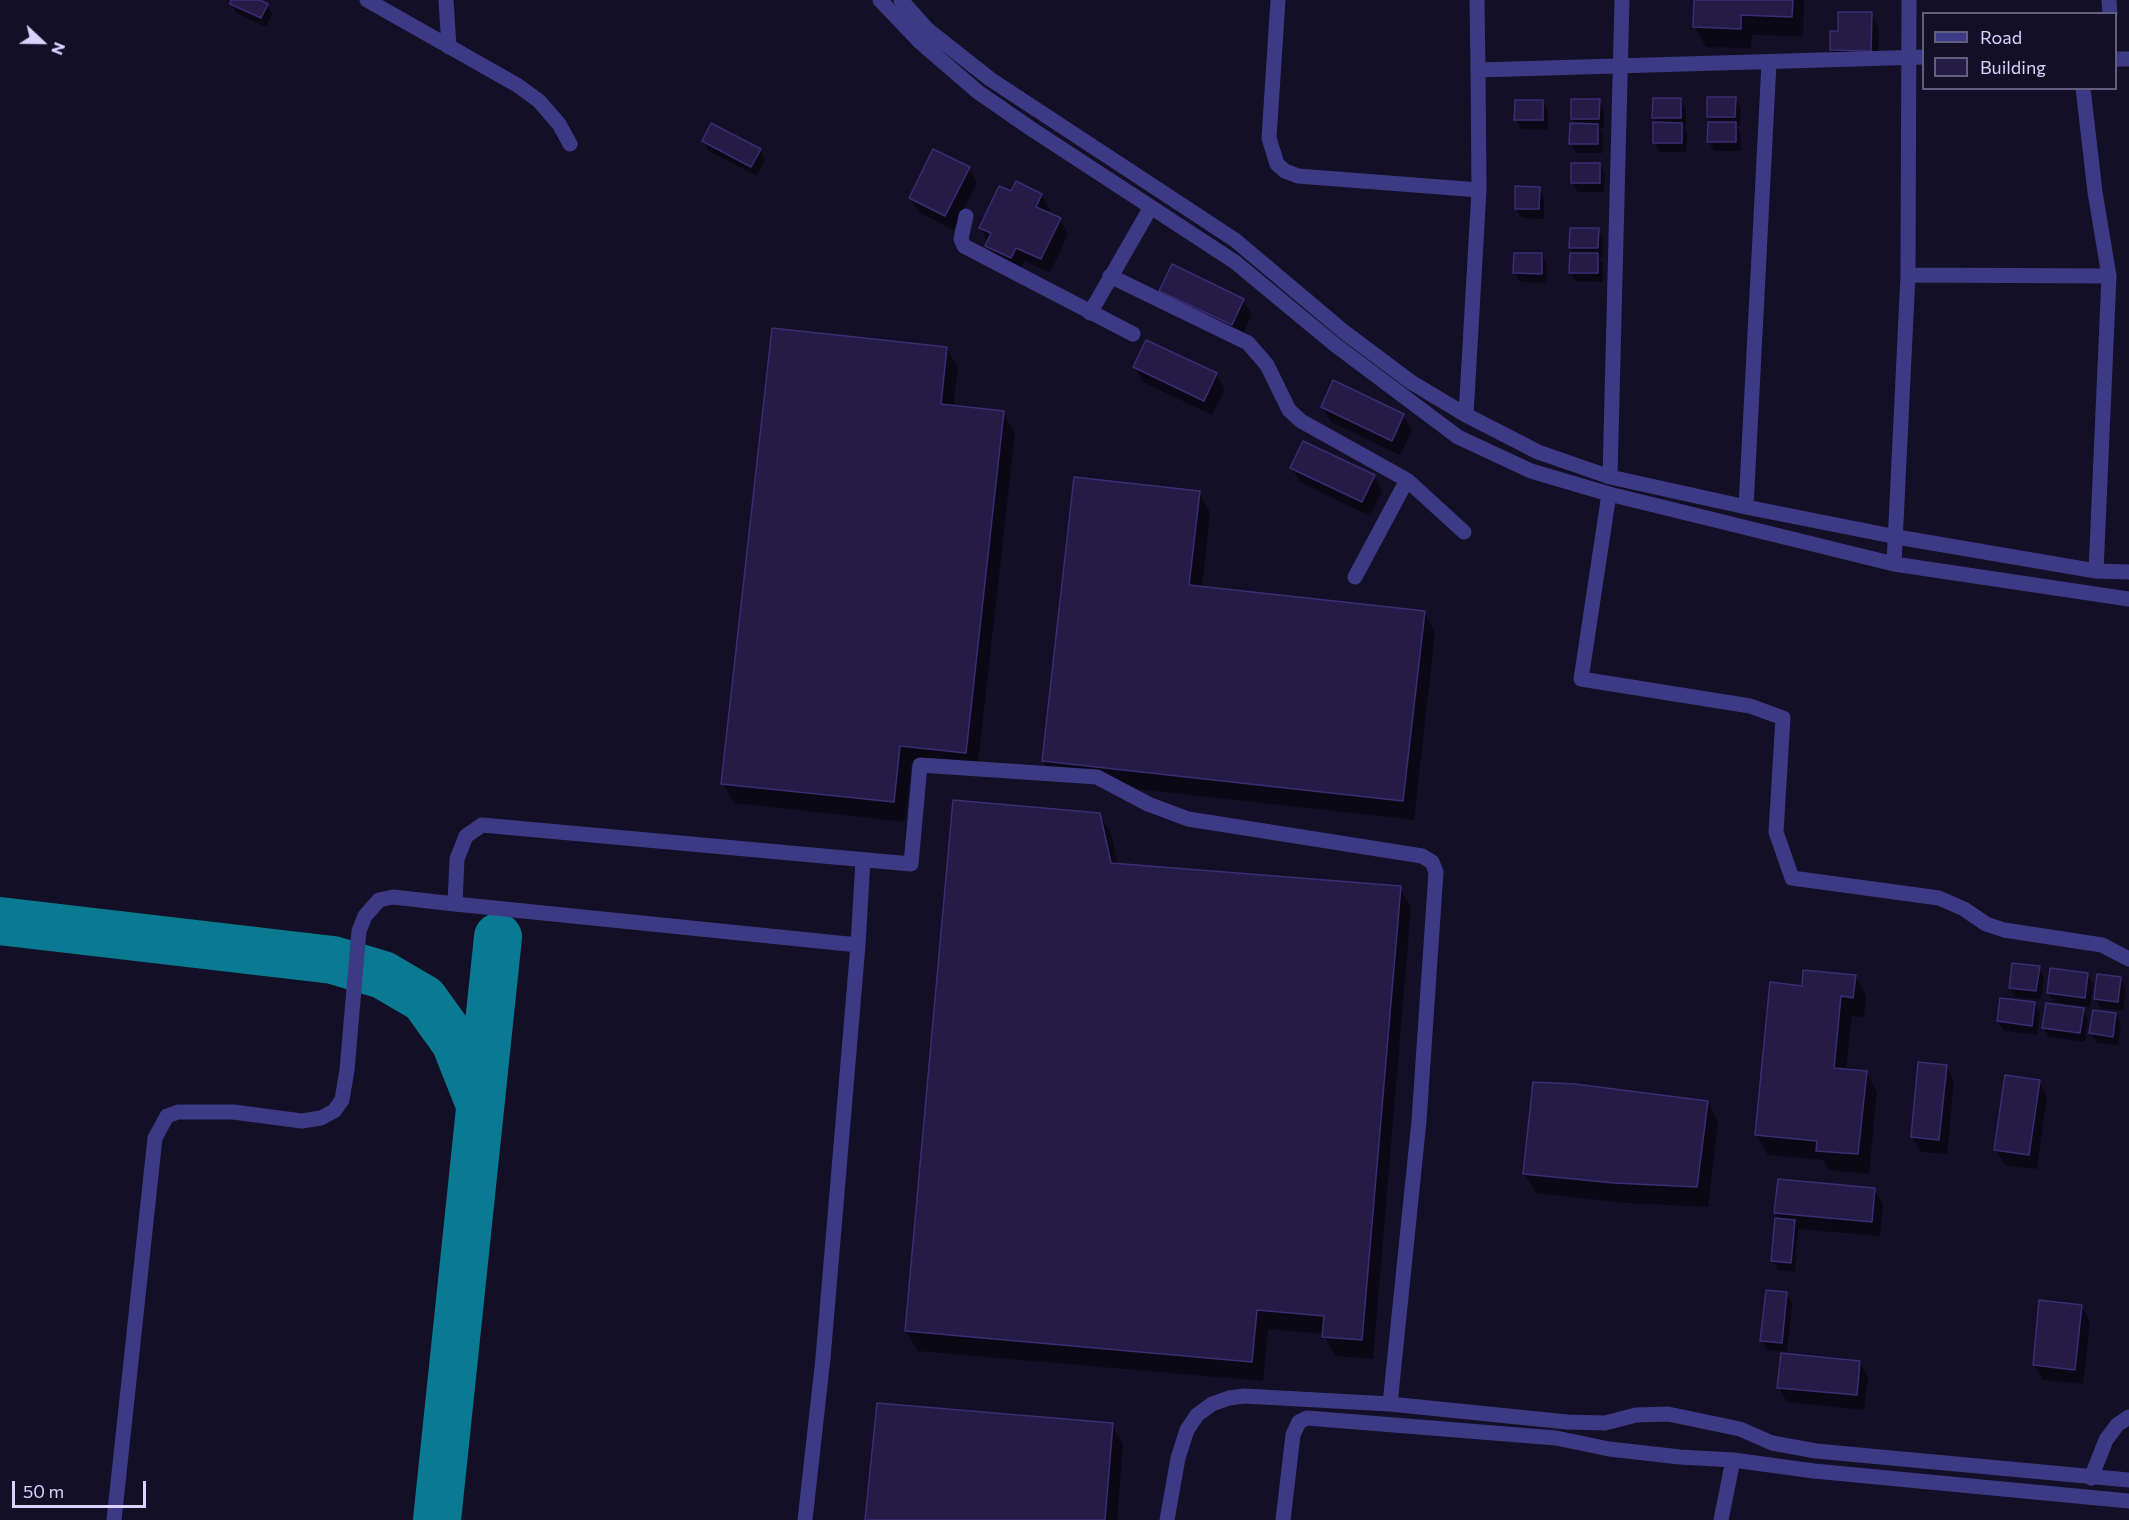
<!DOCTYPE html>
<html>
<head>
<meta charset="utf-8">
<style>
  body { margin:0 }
  #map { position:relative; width:2129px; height:1520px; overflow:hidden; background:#130f26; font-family:Commissioner,sans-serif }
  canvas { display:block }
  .legend { position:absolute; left:1922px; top:12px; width:195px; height:78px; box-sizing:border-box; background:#130f26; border:2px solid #625e7d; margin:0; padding:8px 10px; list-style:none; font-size:18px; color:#d9d4ff }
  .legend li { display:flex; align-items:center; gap:12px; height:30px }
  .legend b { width:30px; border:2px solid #625e7d }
  .north { position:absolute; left:12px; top:12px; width:60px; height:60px; -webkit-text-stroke:4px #130f26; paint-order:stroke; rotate:112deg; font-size:16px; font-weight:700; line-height:24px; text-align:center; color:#d9d4ff }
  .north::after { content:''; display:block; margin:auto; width:21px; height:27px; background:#d9d4ff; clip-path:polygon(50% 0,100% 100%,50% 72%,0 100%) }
  .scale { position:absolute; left:12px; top:1481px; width:134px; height:27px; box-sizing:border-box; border:3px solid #d9d4ff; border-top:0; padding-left:8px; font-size:18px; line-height:21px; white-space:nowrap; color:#d9d4ff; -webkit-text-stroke:4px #130f26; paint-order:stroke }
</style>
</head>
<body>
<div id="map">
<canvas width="2129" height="1520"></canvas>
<ul class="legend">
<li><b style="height:8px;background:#3d3a85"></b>Road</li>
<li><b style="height:16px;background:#241b47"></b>Building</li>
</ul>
<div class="north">N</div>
<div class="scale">50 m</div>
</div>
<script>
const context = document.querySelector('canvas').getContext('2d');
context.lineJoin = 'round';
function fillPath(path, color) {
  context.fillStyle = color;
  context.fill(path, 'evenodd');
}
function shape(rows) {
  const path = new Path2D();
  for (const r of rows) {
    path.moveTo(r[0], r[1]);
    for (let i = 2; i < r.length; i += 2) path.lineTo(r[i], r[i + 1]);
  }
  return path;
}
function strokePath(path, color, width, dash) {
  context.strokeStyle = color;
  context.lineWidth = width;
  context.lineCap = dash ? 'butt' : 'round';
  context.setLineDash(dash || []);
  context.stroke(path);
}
fillPath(shape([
  [233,0,256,0,267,5,272,14,266,27,237,13,231,4],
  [1696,0,1804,0,1803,36,1752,35,1751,48,1706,47,1695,27],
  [1871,14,1879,28,1878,65,1840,65,1832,50,1832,32,1839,32],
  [1735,99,1741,108,1740,126,1737,126,1741,133,1741,151,1714,151,1709,142,1712,123,1708,117],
  [1599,100,1604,110,1604,128,1599,128,1603,135,1603,153,1576,153,1571,143,1576,125,1572,118],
  [1681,100,1686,109,1686,127,1683,127,1687,134,1686,152,1660,152,1654,142,1657,124,1654,118],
  [1543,101,1548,111,1548,130,1521,129,1516,120],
  [703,141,760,150,765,159,757,176,709,151],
  [1599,164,1605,174,1604,192,1578,192,1572,182],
  [968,168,977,183,953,230,919,212,910,198],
  [1539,188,1544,198,1544,219,1522,218,1516,209],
  [1041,195,1050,209,1048,214,1060,219,1068,234,1050,273,1025,261,1019,272,995,261,981,228],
  [1598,230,1603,239,1603,257,1599,257,1603,264,1603,282,1576,282,1571,273,1575,255,1571,248],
  [1541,255,1547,264,1547,283,1520,282,1515,273],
  [1161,291,1243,300,1252,315,1240,339,1169,305],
  [946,348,958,368,953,407,1003,413,1015,433,977,772,911,765,905,822,734,803,723,784],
  [1135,367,1216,375,1225,389,1212,415,1143,382],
  [1322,407,1403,415,1412,430,1400,455,1331,422],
  [1292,468,1374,476,1382,491,1370,516,1300,482],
  [1199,493,1210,512,1202,588,1424,612,1435,632,1414,820,1055,780,1043,761],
  [1099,814,1111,834,1118,865,1400,888,1411,908,1373,1359,1335,1356,1324,1334,1268,1329,1263,1381,918,1351,906,1331],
  [2039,968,2044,977,2041,1000,2016,997,2010,987],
  [2087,974,2093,984,2090,1007,2054,1002,2048,992],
  [1855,976,1866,996,1864,1017,1852,1016,1846,1071,1866,1072,1877,1092,1869,1174,1829,1170,1823,1160,1768,1155,1756,1135,1803,987],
  [2120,979,2126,988,2123,1011,2101,1008,2095,999],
  [2034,1003,2040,1013,2037,1035,2004,1031,1998,1021],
  [2083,1010,2088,1019,2085,1042,2049,1037,2044,1028],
  [2116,1014,2121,1024,2118,1045,2096,1043,2091,1033],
  [1946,1066,1954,1081,1947,1154,1921,1152,1912,1137],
  [2039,1082,2047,1096,2037,1169,2005,1165,1996,1150],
  [1707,1102,1718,1122,1708,1207,1626,1203,1536,1193,1524,1173],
  [1874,1190,1883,1204,1880,1236,1798,1229,1795,1272,1778,1270,1773,1261,1780,1220,1776,1213],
  [1786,1293,1792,1303,1787,1352,1767,1350,1762,1341],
  [2081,1306,2090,1321,2083,1384,2043,1380,2034,1365],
  [1859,1362,1868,1377,1864,1410,1787,1402,1779,1388],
  [1112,1425,1123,1445,1117,1520,866,1520]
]), '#0007');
strokePath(shape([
  [0,921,333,960,383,975,424,999,455,1042,478,1100],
  [437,1520,498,937]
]), '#0a7a92', 48);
const building = shape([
  [231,0,260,0,268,4,261,18,230,4,231,0],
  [1694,0,1793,0,1792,17,1741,15,1741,29,1693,27,1694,0],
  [1838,12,1872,12,1871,51,1830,50,1830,31,1838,31,1838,12],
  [1707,97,1736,97,1735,117,1707,117,1707,97],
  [1653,98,1681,98,1681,118,1652,118,1653,98],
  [1571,99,1600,99,1599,119,1571,119,1571,99],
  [1515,100,1543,100,1543,120,1514,120,1515,100],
  [1653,122,1682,123,1682,143,1653,143,1653,122],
  [1708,122,1736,122,1736,142,1707,142,1708,122],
  [711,123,761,149,751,167,702,141,711,123],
  [1570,123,1598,124,1598,144,1569,144,1570,123],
  [933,149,970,167,945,216,909,198,933,149],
  [1571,163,1600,163,1600,183,1571,183,1571,163],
  [1016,181,1042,194,1036,207,1061,218,1041,259,1016,248,1011,258,985,246,991,233,979,228,999,186,1011,191,1016,181],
  [1515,186,1540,187,1539,209,1515,209,1515,186],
  [1570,228,1599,228,1598,248,1569,248,1570,228],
  [1514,253,1542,253,1542,274,1513,273,1514,253],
  [1570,253,1598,253,1598,273,1569,273,1570,253],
  [1172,264,1244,299,1232,325,1159,291,1172,264],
  [772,328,947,347,941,404,1004,411,966,753,900,746,894,802,721,784,772,328],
  [1146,340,1217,373,1204,401,1133,367,1146,340],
  [1333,380,1404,414,1392,441,1321,407,1333,380],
  [1303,441,1375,475,1362,502,1290,468,1303,441],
  [1074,477,1200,491,1189,585,1425,611,1403,801,1042,761,1074,477],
  [953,800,1100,813,1111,863,1401,886,1362,1340,1322,1337,1324,1316,1257,1310,1252,1362,905,1331,953,800],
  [2012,963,2040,966,2036,991,2009,988,2012,963],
  [2050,968,2088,973,2085,998,2047,993,2050,968],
  [1803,970,1856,975,1853,998,1841,996,1834,1068,1867,1071,1858,1154,1816,1151,1817,1141,1755,1135,1770,982,1802,986,1803,970],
  [2097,974,2121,977,2118,1002,2094,999,2097,974],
  [2000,998,2035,1002,2032,1026,1997,1021,2000,998],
  [2046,1003,2084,1008,2080,1033,2042,1028,2046,1003],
  [2093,1010,2116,1013,2113,1037,2089,1033,2093,1010],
  [1918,1062,1947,1065,1939,1140,1911,1137,1918,1062],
  [2005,1075,2040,1080,2029,1155,1994,1150,2005,1075],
  [1533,1082,1575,1084,1708,1101,1697,1187,1614,1183,1523,1174,1533,1082],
  [1778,1179,1875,1188,1872,1222,1774,1213,1778,1179],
  [1775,1218,1795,1220,1791,1263,1771,1261,1775,1218],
  [1766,1290,1787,1292,1782,1343,1760,1341,1766,1290],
  [2039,1300,2082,1305,2075,1370,2033,1365,2039,1300],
  [1781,1353,1860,1361,1857,1395,1777,1388,1781,1353],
  [877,1403,1113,1423,1105,1520,865,1520,877,1403]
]);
fillPath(building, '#241b47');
strokePath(building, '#3b2d73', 1.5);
strokePath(shape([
  [367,0,517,85,539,101,559,124,570,144],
  [446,0,449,47],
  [880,0,920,42,978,92,1030,128,1235,262,1334,344,1458,437,1531,471,1609,494,1894,564,2129,599],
  [901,0,928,30,990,79,1235,240,1343,331,1411,382,1466,415,1538,452,1610,477,1746,507,1897,537,2096,571,2129,572],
  [1278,0,1269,138,1277,164,1285,171,1298,176,1479,190],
  [1477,0,1478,70],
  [2109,0,2110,14],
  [2116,59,2129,59],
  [2083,88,2095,192,2109,276],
  [966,216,961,239,964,246,1133,334],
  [1908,275,2109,276,2096,571],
  [1110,276,1248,343,1267,365,1289,410,1301,421,1407,480,1464,532],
  [1090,313,1151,207],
  [1466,415,1479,190,1478,70,1924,57],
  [1610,477,1622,0],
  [1609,494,1581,679,1750,706,1783,718,1776,832,1792,878,1939,898,1964,909,1986,924,2004,930,2102,945,2129,959],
  [1746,507,1769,63],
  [1894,564,1908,275,1909,0],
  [1355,577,1407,480],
  [455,904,858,945],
  [2091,1478,2106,1440,2117,1425,2129,1417],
  [114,1520,155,1138,167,1116,178,1112,233,1112,302,1121,321,1118,334,1111,342,1100,347,1070,359,931,365,916,379,900,393,897,455,904,457,859,466,836,482,825,911,864,920,765,1097,777,1148,804,1188,819,1422,856,1432,862,1436,872,1419,1121,1390,1404],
  [805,1520,823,1358,858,945,863,860],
  [1167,1520,1178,1458,1187,1430,1197,1415,1212,1404,1229,1398,1244,1396,1390,1404,1567,1422,1605,1423,1636,1415,1668,1414,1740,1429,1772,1443,1816,1451,2129,1480],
  [1283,1520,1293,1435,1299,1422,1307,1418,1556,1438,1609,1449,1680,1457,1733,1460,1814,1471,2129,1501],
  [1721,1520,1733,1460]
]), '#3d3a85', 15);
</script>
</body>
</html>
